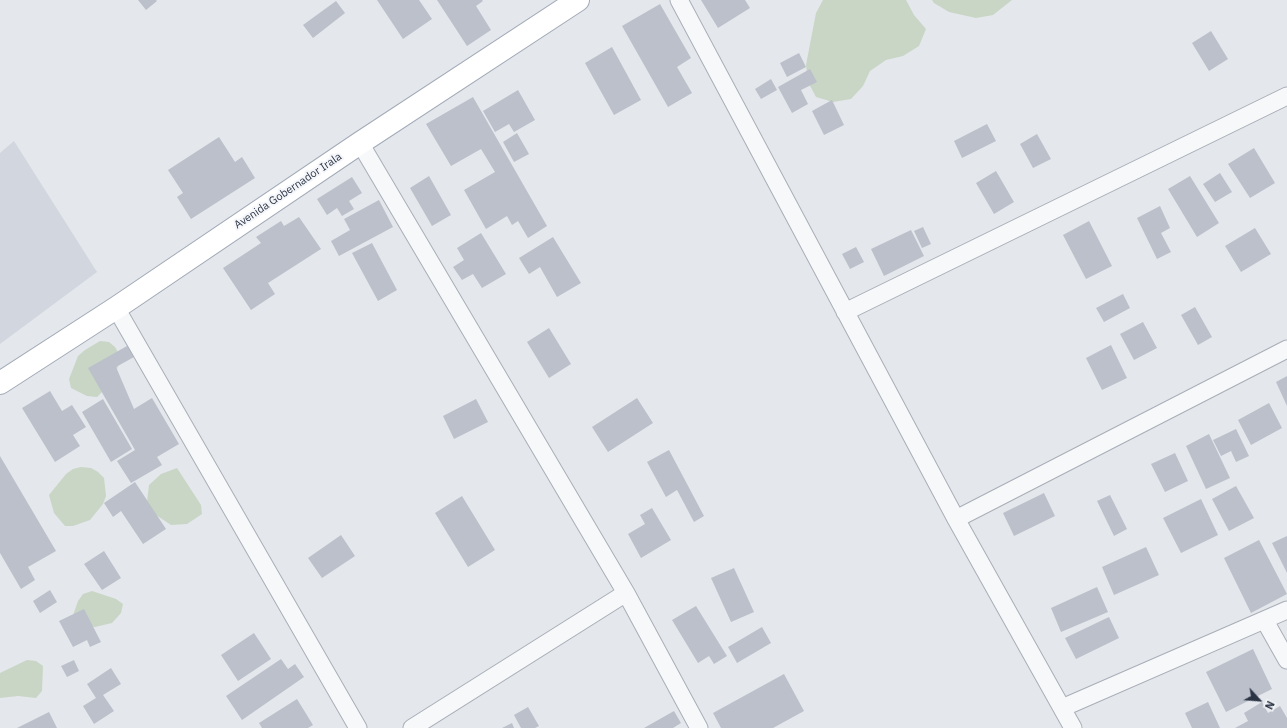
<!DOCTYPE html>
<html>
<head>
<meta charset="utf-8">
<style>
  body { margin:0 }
  #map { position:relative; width:1287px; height:728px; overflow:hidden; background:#e4e7ec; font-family:"IBM Plex Sans",sans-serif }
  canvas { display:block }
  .north { position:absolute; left:1239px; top:680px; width:40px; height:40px; -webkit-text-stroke:3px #f4f6f9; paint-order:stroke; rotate:116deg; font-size:11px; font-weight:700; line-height:16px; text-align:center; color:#2b3445 }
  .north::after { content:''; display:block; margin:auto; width:14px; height:18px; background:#2b3445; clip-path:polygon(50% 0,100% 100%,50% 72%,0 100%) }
</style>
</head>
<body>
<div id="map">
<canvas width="1287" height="728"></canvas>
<div class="north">N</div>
</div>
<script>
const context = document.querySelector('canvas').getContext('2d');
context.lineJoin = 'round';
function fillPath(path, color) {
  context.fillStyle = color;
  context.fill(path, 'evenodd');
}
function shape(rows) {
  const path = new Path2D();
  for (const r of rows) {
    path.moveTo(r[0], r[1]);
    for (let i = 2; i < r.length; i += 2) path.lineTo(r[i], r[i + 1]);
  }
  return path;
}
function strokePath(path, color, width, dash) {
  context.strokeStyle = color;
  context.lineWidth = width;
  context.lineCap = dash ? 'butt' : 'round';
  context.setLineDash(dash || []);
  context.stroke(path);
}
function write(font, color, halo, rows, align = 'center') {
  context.font = font + ' "IBM Plex Sans",sans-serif';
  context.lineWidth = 4;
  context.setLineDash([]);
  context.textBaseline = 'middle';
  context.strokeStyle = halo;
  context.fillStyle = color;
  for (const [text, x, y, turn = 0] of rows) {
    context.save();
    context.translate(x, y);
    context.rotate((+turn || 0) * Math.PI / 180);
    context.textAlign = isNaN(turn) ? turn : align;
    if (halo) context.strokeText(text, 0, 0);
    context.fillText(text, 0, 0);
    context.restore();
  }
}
fillPath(shape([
  [14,141,97,272,0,344,0,153]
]), '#d2d6de');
fillPath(shape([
  [823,0,906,0,914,15,926,29,919,46,903,56,886,60,870,71,863,86,851,99,833,102,816,97,808,82,806,65,816,13],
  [932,0,1012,0,993,15,976,18,949,12,934,3],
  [100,341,109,342,115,347,119,354,119,363,116,372,103,391,97,397,87,396,71,388,69,379,78,356,85,350],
  [81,467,91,468,98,472,104,478,106,496,103,504,90,520,73,526,65,526,54,513,49,495,66,474,73,469],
  [177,468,201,505,202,514,187,524,171,525,156,515,147,502,149,485,161,474],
  [92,591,116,599,123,604,121,613,112,623,95,627,77,625,72,618,78,601,83,594],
  [27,660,36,661,43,666,42,691,36,698,18,696,0,698,0,673]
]), '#c9d6c5');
fillPath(shape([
  [138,0,156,0,157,1,146,10],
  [377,0,419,0,432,19,403,39],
  [437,0,482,0,483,1,476,6,491,30,467,46],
  [701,0,745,0,750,8,718,28],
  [336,1,345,13,313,38,303,25],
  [660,4,691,58,677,67,692,93,668,107,622,26],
  [1211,31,1228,59,1209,71,1192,43],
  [612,47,641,100,614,115,585,63],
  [799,53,806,67,787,77,780,63],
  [810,69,817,82,801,90,808,104,792,113,778,87],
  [771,79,777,90,761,99,755,89],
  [518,90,535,120,514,132,509,124,495,132,483,111],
  [473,97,547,226,528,238,518,221,512,225,507,216,486,229,464,190,495,172,481,149,451,166,426,124],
  [832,100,844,125,824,135,812,111],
  [987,124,996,141,962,158,954,141],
  [517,133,529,154,514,162,503,142],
  [1037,134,1051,159,1033,168,1020,144],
  [219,137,235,162,242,157,255,178,191,219,177,197,183,193,168,170],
  [1254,148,1275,183,1250,198,1228,164],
  [996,171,1014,202,994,214,976,183],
  [1220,173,1232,192,1215,202,1203,184],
  [429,176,451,215,432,226,410,188],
  [1190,176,1219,223,1197,237,1168,189],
  [352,177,362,193,349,201,354,209,342,216,337,208,327,215,317,199],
  [379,200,393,227,339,256,331,241,350,230,344,219],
  [1160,206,1170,228,1161,233,1171,252,1157,259,1137,218],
  [299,217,321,249,268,283,275,294,251,310,223,268,261,243,256,237,281,221,284,226],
  [1089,221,1112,266,1086,279,1063,235],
  [923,227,931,244,922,248,914,231],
  [1255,228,1271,254,1241,272,1225,246],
  [911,230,924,256,884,276,871,249],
  [481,233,506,274,482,288,473,274,462,280,453,267,464,260,457,248],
  [553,237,581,283,557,297,540,267,529,274,519,258],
  [372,243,397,290,378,301,352,253],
  [856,247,864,262,850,269,842,254],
  [1123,294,1130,308,1104,322,1096,308],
  [1195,307,1212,337,1198,345,1181,315],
  [1143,322,1157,348,1134,360,1120,334],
  [549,328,571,364,549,378,527,342],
  [1111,345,1127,378,1102,390,1086,358],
  [127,346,134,357,116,367,134,409,152,398,179,444,157,457,162,465,131,483,117,461,135,450,88,368],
  [1287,376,1287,406,1276,382],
  [50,391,62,411,72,405,86,427,73,435,80,446,55,462,22,408],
  [637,398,653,423,608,452,592,427],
  [103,399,132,449,111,462,82,412],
  [476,399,488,422,454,439,443,416],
  [1269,403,1282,428,1251,445,1238,420],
  [1236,429,1249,456,1236,462,1231,451,1221,456,1213,440],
  [1209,434,1230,478,1206,489,1186,446],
  [669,450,704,516,694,522,677,490,666,497,647,462],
  [1175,453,1188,481,1165,492,1151,464],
  [0,456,56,551,28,567,35,580,21,589,0,553],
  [135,482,166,529,143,544,121,511,113,517,104,503],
  [1236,486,1254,518,1229,531,1212,499],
  [1044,493,1055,516,1014,536,1003,513],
  [1110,495,1127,529,1114,536,1097,501],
  [462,496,495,550,468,567,435,513],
  [1201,499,1218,535,1181,553,1163,518],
  [652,508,671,540,641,558,628,534,645,524,640,515],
  [341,535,355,556,322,578,308,558],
  [1287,536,1287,573,1272,543],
  [1259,540,1287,594,1251,613,1224,558],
  [1146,547,1159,575,1114,595,1102,567],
  [104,551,121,578,102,590,84,564],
  [734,568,754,612,731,622,711,578],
  [1097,587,1108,612,1061,632,1051,608],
  [50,590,57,602,40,613,33,601],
  [696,606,727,656,714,664,709,656,698,663,672,620],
  [84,609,101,642,90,647,87,640,73,647,59,621],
  [1109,617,1119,638,1076,659,1065,638],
  [762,627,771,643,737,663,728,647],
  [254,633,271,659,238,681,221,655],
  [1253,649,1272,689,1226,712,1206,672],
  [281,659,288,669,295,664,304,677,242,720,226,696],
  [74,660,79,671,67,677,61,666],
  [111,668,121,684,103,695,114,711,94,724,83,706,96,698,87,684],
  [784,674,804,711,773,728,721,728,713,713],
  [297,699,313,725,308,728,262,728,259,723],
  [1208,702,1220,728,1192,728,1185,713],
  [1262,702,1268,713,1280,706,1287,718,1287,728,1235,728,1248,721,1244,713],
  [528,707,539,726,535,728,521,728,514,715],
  [674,711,681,723,673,728,644,728],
  [49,712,57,728,17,728],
  [512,723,514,728,502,728]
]), '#bbc0ca');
const street = shape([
  [679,0,956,519,1073,728],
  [360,143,626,593,699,728],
  [116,308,358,728],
  [845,312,1287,96],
  [956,519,1287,349],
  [1265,621,1287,660],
  [1062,708,1287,610],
  [412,728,626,593]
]);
const primary = shape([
  [0,383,116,308,360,143,578,0]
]);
strokePath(street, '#a9aeb7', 19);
strokePath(primary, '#a3abb8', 24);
strokePath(street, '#f7f8fa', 17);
strokePath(primary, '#fff', 22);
write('11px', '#2b3445', '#f4f6f9', [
  ["Avenida Gobernador Irala",288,191,-34]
]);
</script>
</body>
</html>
